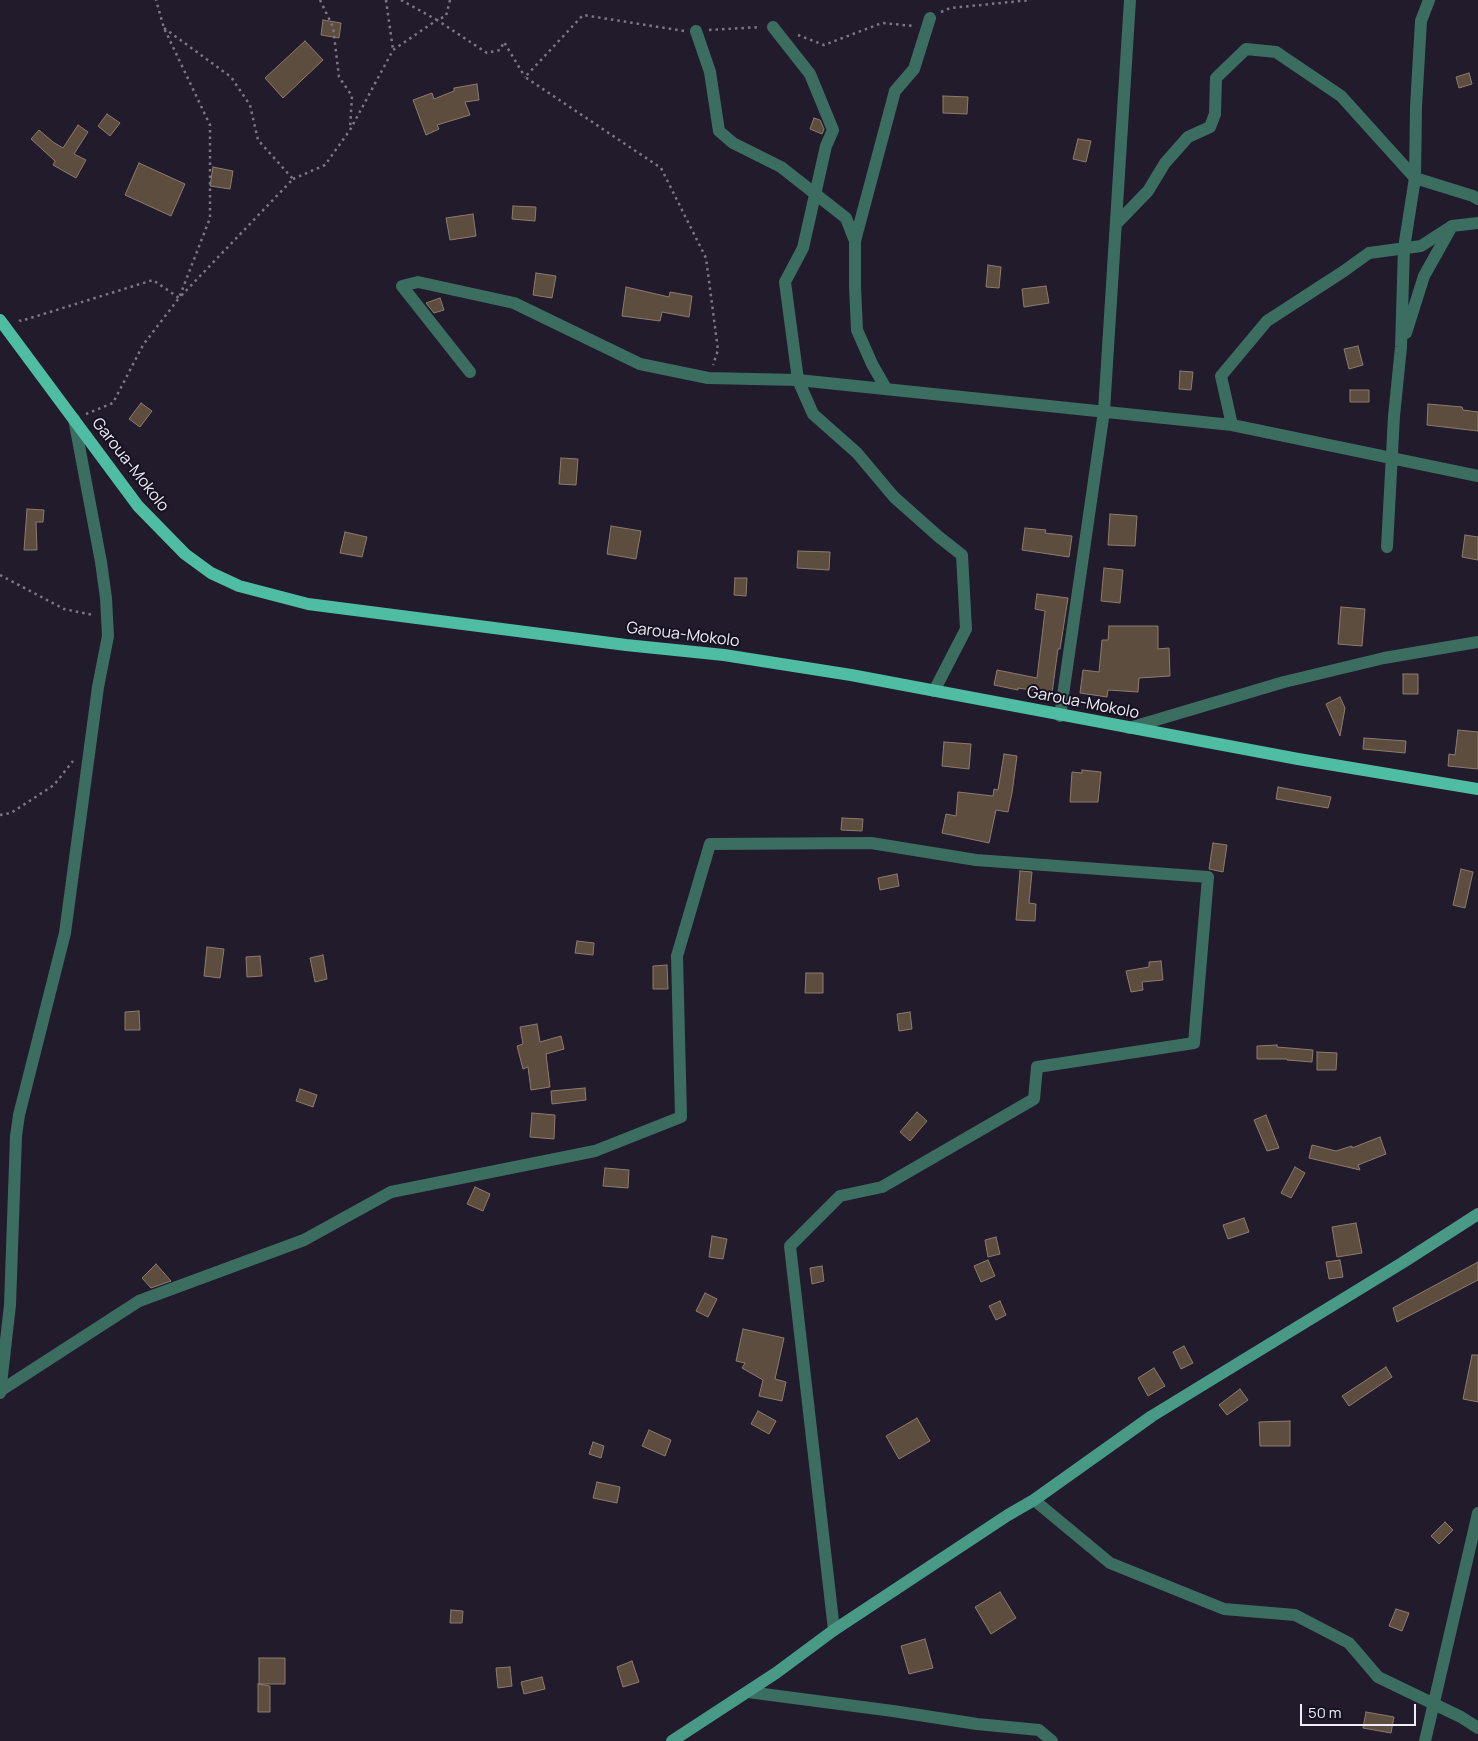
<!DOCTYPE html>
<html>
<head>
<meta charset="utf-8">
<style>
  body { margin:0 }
  #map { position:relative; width:1478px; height:1741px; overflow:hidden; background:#211b2b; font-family:Manrope,sans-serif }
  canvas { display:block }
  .scale { position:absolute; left:1300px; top:1704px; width:116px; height:22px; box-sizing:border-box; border:2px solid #f1edf8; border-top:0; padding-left:6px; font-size:15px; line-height:18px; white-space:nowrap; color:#f1edf8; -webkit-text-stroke:4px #171221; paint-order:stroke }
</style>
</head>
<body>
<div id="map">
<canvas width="1478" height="1741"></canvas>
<div class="scale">50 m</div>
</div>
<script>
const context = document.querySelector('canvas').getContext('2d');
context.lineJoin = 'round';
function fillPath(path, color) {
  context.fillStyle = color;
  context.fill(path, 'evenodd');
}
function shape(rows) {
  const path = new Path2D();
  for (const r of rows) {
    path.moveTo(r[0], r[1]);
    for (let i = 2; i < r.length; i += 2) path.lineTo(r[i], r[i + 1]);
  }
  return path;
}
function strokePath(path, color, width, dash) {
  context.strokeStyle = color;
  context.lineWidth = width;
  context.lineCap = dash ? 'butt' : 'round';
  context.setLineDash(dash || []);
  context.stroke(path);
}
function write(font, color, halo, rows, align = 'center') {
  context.font = font + ' Manrope,sans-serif';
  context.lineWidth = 4;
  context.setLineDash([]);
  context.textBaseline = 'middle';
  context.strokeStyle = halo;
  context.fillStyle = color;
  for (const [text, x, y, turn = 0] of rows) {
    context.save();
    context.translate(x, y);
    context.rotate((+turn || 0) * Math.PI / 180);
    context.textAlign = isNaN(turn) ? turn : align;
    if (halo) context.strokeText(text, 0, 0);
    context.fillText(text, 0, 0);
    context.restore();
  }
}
const building = shape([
  [323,20,341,23,339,38,321,35,323,20],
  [305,41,323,60,283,98,265,78,305,41],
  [1469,73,1472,84,1459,88,1456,77,1469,73],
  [477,84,479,100,465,102,470,115,437,125,439,129,426,135,413,100,432,93,434,99,454,91,454,88,477,84],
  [943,96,968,97,967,114,943,113,943,96],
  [107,114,120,123,110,136,98,126,107,114],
  [814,118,820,120,824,129,822,134,810,129,814,118],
  [78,125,88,132,74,154,86,160,76,178,53,165,55,161,31,139,39,130,53,142,63,148,78,125],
  [1078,139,1091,141,1086,162,1073,159,1078,139],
  [139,163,185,184,171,216,125,195,139,163],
  [213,167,233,171,230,189,210,186,213,167],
  [513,206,536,207,535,221,512,219,513,206],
  [473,214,476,236,450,240,446,218,473,214],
  [988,265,1001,267,999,288,986,287,988,265],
  [536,273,556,276,552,298,533,295,536,273],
  [1046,286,1049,303,1024,307,1022,289,1046,286],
  [626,287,669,297,670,292,692,296,689,317,662,312,660,321,622,316,626,287],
  [440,298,444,310,434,313,426,303,440,298],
  [1358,346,1363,365,1349,369,1344,349,1358,346],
  [1180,371,1193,372,1191,390,1179,389,1180,371],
  [1350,390,1369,390,1369,402,1350,402,1350,390],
  [141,403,152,411,140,427,129,419,141,403],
  [1428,404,1462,407,1463,410,1478,412,1478,431,1427,425,1428,404],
  [561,458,578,459,576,485,559,484,561,458],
  [27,509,44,510,43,522,36,522,37,550,24,550,27,509],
  [1110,514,1137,516,1135,546,1108,545,1110,514],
  [611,526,641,531,636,559,607,554,611,526],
  [1025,528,1046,530,1045,533,1072,536,1069,557,1022,550,1025,528],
  [345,532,367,537,362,557,340,553,345,532],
  [1465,535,1478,537,1478,560,1462,557,1465,535],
  [798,551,830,552,829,570,797,568,798,551],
  [1104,568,1123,570,1120,603,1101,601,1104,568],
  [735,578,747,578,746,596,734,595,735,578],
  [1037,594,1068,598,1060,649,1058,649,1052,693,1018,688,1018,690,994,685,997,670,1037,678,1045,611,1035,609,1037,594],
  [1341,607,1365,609,1362,646,1338,644,1341,607],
  [1109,626,1158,626,1158,649,1169,648,1170,676,1139,678,1138,692,1108,690,1107,697,1080,693,1083,670,1099,672,1102,640,1108,640,1109,626],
  [1403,674,1418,674,1418,694,1403,694,1403,674],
  [1340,697,1345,708,1340,736,1326,704,1340,697],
  [1458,730,1478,732,1478,769,1448,766,1449,754,1455,755,1458,730],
  [1364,738,1406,741,1405,753,1363,749,1364,738],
  [944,742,971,744,969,769,942,766,944,742],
  [1004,754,1017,756,1012,793,1008,812,996,810,989,843,942,833,946,814,956,816,958,792,993,796,994,789,998,790,1004,754],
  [1082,770,1101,772,1098,802,1070,802,1072,772,1082,773,1082,770],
  [1278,787,1331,797,1328,808,1276,799,1278,787],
  [842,818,863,819,862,831,841,830,842,818],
  [1213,843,1227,845,1223,872,1209,869,1213,843],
  [1461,869,1473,872,1465,908,1453,905,1461,869],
  [1020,871,1032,872,1029,903,1036,904,1035,921,1016,920,1020,871],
  [897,874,899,886,880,890,878,878,897,874],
  [577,941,594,943,593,955,575,953,577,941],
  [207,947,224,949,220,978,204,976,207,947],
  [323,955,327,979,315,982,310,958,323,955],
  [260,956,262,976,247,977,246,957,260,956],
  [1161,961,1163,980,1142,982,1143,990,1131,992,1126,971,1149,967,1149,962,1161,961],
  [667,965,668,989,653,989,653,966,667,965],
  [806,973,823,973,823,993,805,993,806,973],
  [139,1011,140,1030,125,1030,125,1012,139,1011],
  [910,1012,912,1029,899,1031,897,1014,910,1012],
  [537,1024,540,1042,561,1036,564,1049,546,1054,550,1087,531,1090,528,1067,523,1069,517,1046,523,1044,520,1027,537,1024],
  [1277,1045,1277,1047,1313,1050,1312,1062,1287,1060,1287,1059,1257,1059,1257,1046,1277,1045],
  [1317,1052,1337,1053,1336,1070,1317,1070,1317,1052],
  [585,1088,586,1100,552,1104,551,1091,585,1088],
  [300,1089,317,1095,313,1107,296,1101,300,1089],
  [917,1112,927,1121,910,1141,900,1132,917,1112],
  [532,1113,555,1115,554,1139,530,1137,532,1113],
  [1266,1115,1279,1148,1267,1151,1254,1120,1266,1115],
  [1380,1137,1386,1154,1358,1165,1360,1170,1309,1158,1312,1145,1336,1151,1352,1146,1352,1148,1380,1137],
  [1295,1167,1305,1173,1291,1198,1281,1193,1295,1167],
  [605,1168,629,1170,628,1188,603,1186,605,1168],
  [475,1187,490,1194,483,1211,467,1204,475,1187],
  [1244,1218,1249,1232,1228,1239,1223,1225,1244,1218],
  [1356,1223,1362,1253,1337,1257,1332,1227,1356,1223],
  [712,1236,727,1239,723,1259,709,1257,712,1236],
  [996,1237,1000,1254,988,1257,985,1240,996,1237],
  [988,1260,995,1276,981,1282,974,1266,988,1260],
  [1340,1260,1343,1277,1329,1279,1326,1262,1340,1260],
  [1478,1262,1478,1280,1397,1322,1393,1308,1478,1262],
  [156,1264,171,1281,151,1288,142,1278,156,1264],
  [822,1266,824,1281,812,1284,810,1268,822,1266],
  [705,1293,717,1299,708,1317,696,1311,705,1293],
  [1000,1301,1006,1315,996,1320,989,1306,1000,1301],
  [743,1329,784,1338,775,1379,786,1382,782,1401,759,1396,763,1380,742,1368,745,1363,736,1361,743,1329],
  [1184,1346,1193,1363,1181,1369,1173,1352,1184,1346],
  [1472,1355,1478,1355,1478,1402,1463,1399,1472,1355],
  [1386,1367,1392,1377,1349,1406,1342,1396,1386,1367],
  [1154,1368,1165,1386,1148,1396,1138,1378,1154,1368],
  [1240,1389,1248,1400,1227,1415,1219,1405,1240,1389],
  [758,1411,776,1421,769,1434,751,1424,758,1411],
  [917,1418,930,1441,899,1459,886,1436,917,1418],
  [1290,1421,1290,1446,1260,1446,1259,1422,1290,1421],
  [649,1430,671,1440,665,1456,642,1446,649,1430],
  [593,1442,604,1446,601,1458,589,1454,593,1442],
  [597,1482,620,1487,617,1503,593,1498,597,1482],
  [1445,1522,1453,1530,1439,1544,1431,1536,1445,1522],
  [1000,1592,1016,1618,991,1634,975,1607,1000,1592],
  [1396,1609,1409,1613,1402,1631,1389,1626,1396,1609],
  [451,1610,463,1611,462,1623,450,1623,451,1610],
  [925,1639,933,1668,909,1674,901,1646,925,1639],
  [259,1658,285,1658,285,1684,259,1684,259,1658],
  [632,1661,639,1682,623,1687,617,1667,632,1661],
  [510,1667,512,1686,498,1688,496,1668,510,1667],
  [542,1677,545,1689,524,1694,521,1682,542,1677],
  [258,1684,270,1686,270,1712,258,1712,258,1684],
  [1366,1712,1394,1717,1391,1733,1363,1728,1366,1712]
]);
fillPath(building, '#5c4d3f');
strokePath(building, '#8d7c6d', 1);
strokePath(shape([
  [320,0,333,27,339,77,352,96,350,129],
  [386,0,393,50],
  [401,0,437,20,446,16,450,0],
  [941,12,950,8,1031,0],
  [709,30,761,27],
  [684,31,583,15,525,77,661,168,706,258,718,350,713,365],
  [798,35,824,45,882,23,914,26],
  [293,179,325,165,350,130,393,50,437,20,487,53,500,50,504,42,525,77],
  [19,320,21,321,153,280,179,298,293,179,258,140,250,105,231,77,164,28],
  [86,414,113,403,143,345,179,298,210,218,210,125,164,28,156,0],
  [0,575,64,609,93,615],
  [0,815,11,813,54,785,73,761]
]), '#7d7785', 2.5, [2.5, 4]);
strokePath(shape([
  [773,27,810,74,833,130,826,146,803,248,785,282,798,380,813,414,857,453,894,497,939,537,962,555,966,629,934,691],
  [696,31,710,72,719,131,733,143,781,167,846,218,855,241,855,287,857,330,872,364,884,385,884,389],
  [1116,224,1148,191,1165,163,1188,137,1210,127,1215,114,1216,78,1246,49,1276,52,1341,96,1415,178,1473,196,1478,199],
  [855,241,895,91,914,69,930,18],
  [1406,333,1424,276,1452,226,1478,223],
  [470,372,402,286,418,282,514,303,640,364,708,378,798,380,1232,425,1478,476],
  [1232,425,1221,376,1267,321,1344,271,1369,253,1421,246,1452,226],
  [1387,547,1394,416,1401,347,1404,248,1415,178,1416,107,1421,21,1429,0],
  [1060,716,1104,411,1130,0],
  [1129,728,1284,682,1384,658,1478,642],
  [0,1391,139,1301,304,1240,391,1192,595,1151,681,1117,677,956,710,844,871,843,976,860,1208,877,1194,1043,1037,1067,1034,1099,882,1187,840,1196,790,1246,834,1630],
  [0,1393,10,1305,16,1136,19,1115,65,933,98,687,108,636,106,598,101,562,74,419],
  [1034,1500,1110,1563,1224,1609,1295,1615,1349,1643,1378,1677,1461,1717,1478,1728],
  [748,1692,893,1711,977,1724,1039,1730,1052,1741],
  [1425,1741,1478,1513]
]), '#3c6d61', 12);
strokePath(shape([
  [672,1741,776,1673,834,1630,1008,1515,1034,1500,1152,1416,1402,1263,1478,1214]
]), '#489a87', 12);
strokePath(shape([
  [0,320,138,506,185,554,211,573,239,586,308,604,626,645,724,655,851,675,1298,759,1478,789]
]), '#4fbda4', 12);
write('16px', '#f1edf8', '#171221', [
  ["Garoua-Mokolo",130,465,52],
  ["Garoua-Mokolo",683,635,7],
  ["Garoua-Mokolo",1083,703,11]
]);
</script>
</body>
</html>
